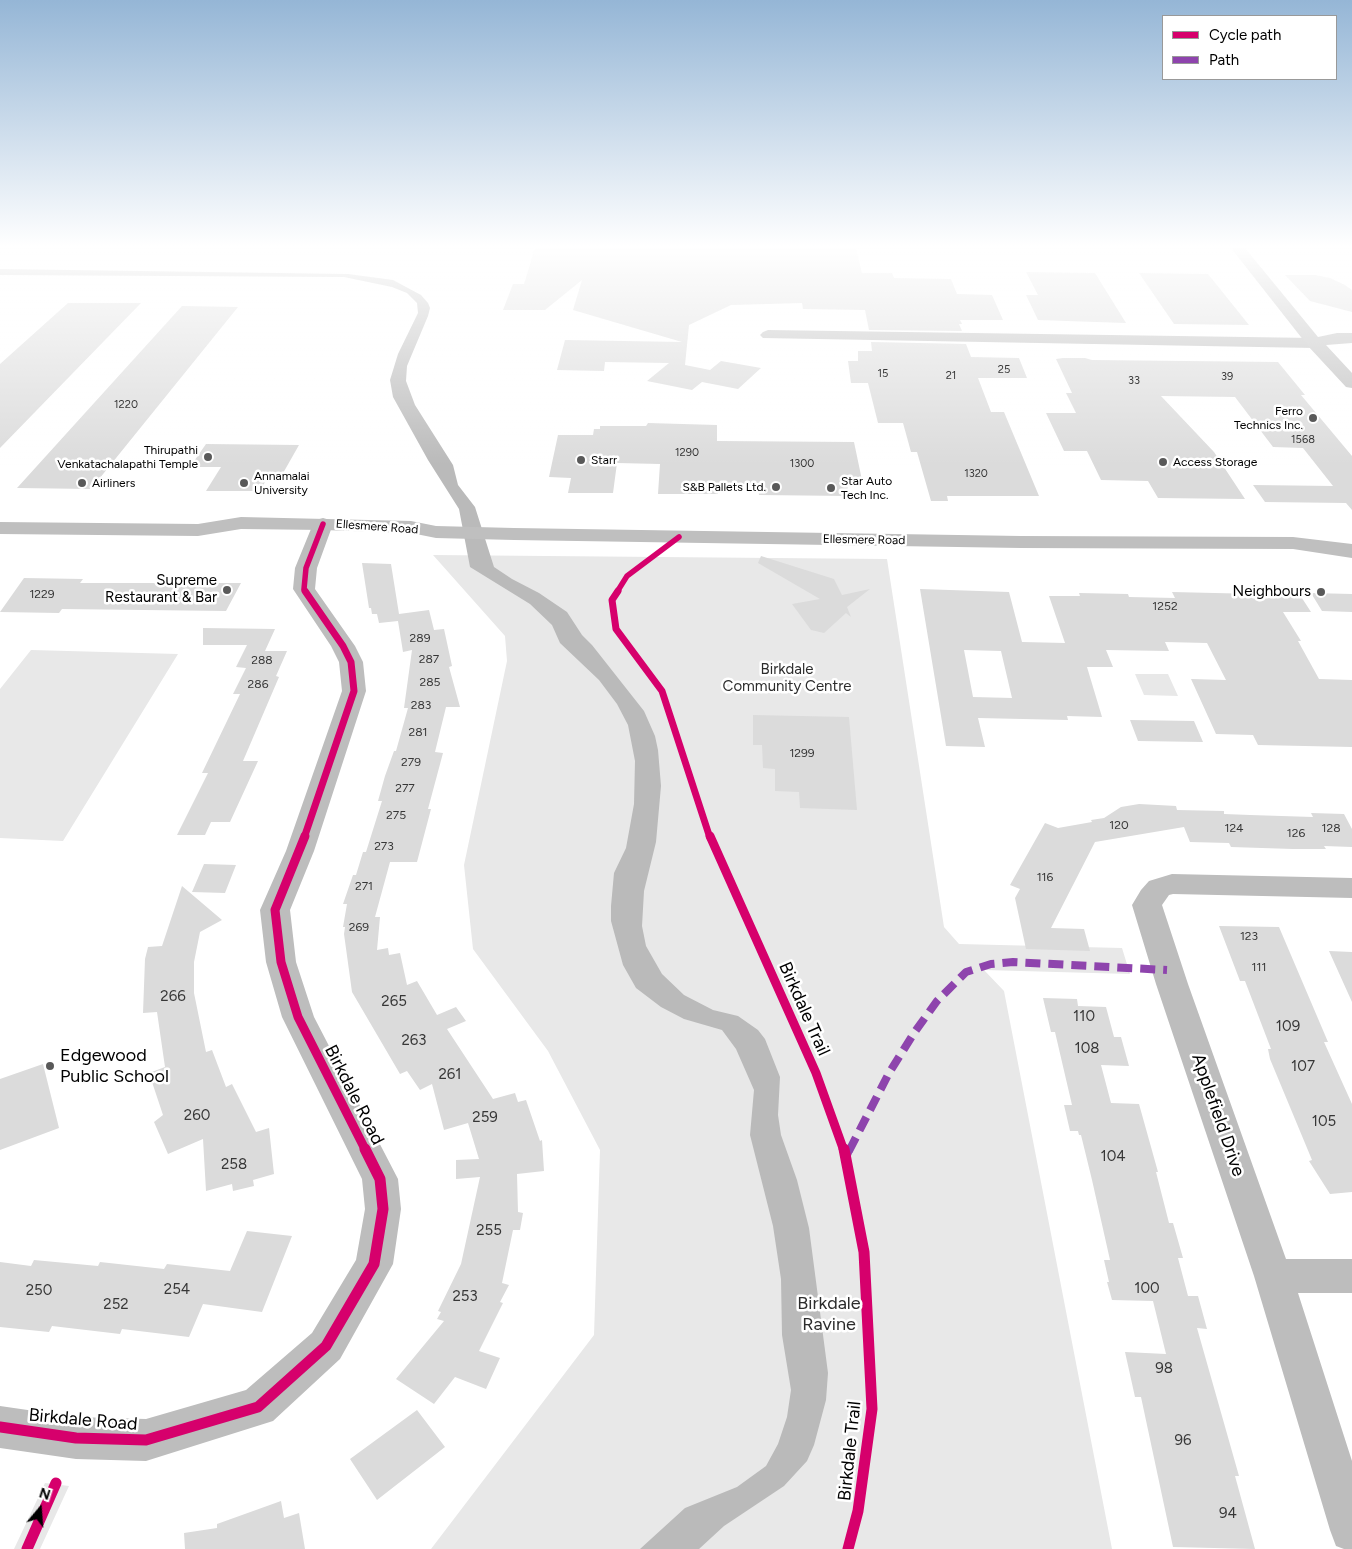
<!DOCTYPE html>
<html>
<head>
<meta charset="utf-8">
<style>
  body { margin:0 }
  #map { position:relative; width:1352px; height:1549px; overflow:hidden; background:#fff; font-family:Figtree,sans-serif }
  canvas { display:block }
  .legend { position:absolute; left:1162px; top:15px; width:175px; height:65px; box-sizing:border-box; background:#fff; border:1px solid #999; margin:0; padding:6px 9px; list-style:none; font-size:15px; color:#000 }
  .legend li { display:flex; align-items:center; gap:10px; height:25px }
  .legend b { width:25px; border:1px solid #999 }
  .north { position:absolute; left:15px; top:1484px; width:50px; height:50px; -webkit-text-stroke:4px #fff; paint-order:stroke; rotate:18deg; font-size:14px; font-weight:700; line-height:20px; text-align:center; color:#000 }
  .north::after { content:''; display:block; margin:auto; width:18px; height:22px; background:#000; clip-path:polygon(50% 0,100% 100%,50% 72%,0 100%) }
</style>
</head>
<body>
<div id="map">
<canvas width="1352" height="1549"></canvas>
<ul class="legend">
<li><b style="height:6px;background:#d6006c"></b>Cycle path</li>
<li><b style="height:6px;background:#8e44ad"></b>Path</li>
</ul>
<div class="north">N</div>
</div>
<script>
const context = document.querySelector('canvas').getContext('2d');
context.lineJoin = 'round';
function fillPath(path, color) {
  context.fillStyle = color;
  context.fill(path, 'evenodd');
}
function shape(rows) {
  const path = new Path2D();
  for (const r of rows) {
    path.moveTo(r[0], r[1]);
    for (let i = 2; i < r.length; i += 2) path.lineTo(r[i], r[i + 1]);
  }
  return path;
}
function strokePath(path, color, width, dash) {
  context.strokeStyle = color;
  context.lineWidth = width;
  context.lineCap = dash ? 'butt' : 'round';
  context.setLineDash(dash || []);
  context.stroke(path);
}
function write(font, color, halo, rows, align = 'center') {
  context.font = font + ' Figtree,sans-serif';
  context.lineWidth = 5;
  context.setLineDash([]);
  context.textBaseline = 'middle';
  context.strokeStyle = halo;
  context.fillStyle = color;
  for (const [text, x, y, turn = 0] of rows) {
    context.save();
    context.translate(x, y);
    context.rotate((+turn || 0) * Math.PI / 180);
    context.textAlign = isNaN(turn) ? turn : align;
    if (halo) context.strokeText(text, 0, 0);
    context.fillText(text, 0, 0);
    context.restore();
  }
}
fillPath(shape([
  [433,555,887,559,944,927,959,944,1122,948,1130,974,984,970,1004,991,1112,1549,431,1549,594,1335,600,1150,548,1051,473,949,464,865,507,661,505,636],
  [31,650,178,654,63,841,0,838,0,689],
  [1135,674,1168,674,1178,696,1144,695],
  [45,1483,69,1486,40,1549,14,1549]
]), '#e8e8e8');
fillPath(shape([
  [0,269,348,274,393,280,421,295,428,303,430,308,428,316,407,366,406,381,415,405,453,465,458,485,475,507,494,567,512,579,539,593,567,612,582,635,592,645,644,711,655,736,658,750,661,786,656,842,644,891,642,926,646,946,662,974,684,995,713,1010,738,1016,758,1030,765,1039,780,1077,778,1115,781,1135,797,1180,809,1228,828,1373,826,1400,814,1445,807,1461,784,1486,724,1526,699,1549,640,1549,685,1508,737,1487,766,1466,778,1444,787,1417,791,1390,782,1335,781,1279,773,1226,750,1135,754,1090,736,1049,722,1030,684,1019,661,1007,636,988,623,965,611,921,611,906,614,873,626,848,634,804,635,761,628,725,617,704,599,680,560,643,552,625,530,604,470,567,459,509,428,460,393,397,390,380,398,354,418,313,417,303,407,293,392,287,344,277,0,275]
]), '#bababa');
fillPath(shape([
  [535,248,856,248,862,273,892,273,894,278,951,279,957,294,992,295,1003,320,960,320,962,324,959,324,962,331,869,330,865,310,803,309,802,303,731,305,689,325,685,365,710,370,721,361,761,368,738,389,702,382,692,390,647,381,669,363,605,362,604,371,557,370,565,340,682,342,573,310,582,280,545,310,503,310,513,284,524,284],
  [1026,272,1095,273,1126,323,1038,320,1026,295,1038,295],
  [1139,273,1208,274,1249,325,1174,324],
  [1285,275,1315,275,1330,278,1345,285,1352,290,1352,312,1310,301],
  [68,303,141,303,0,448,0,364],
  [182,306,238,307,91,489,17,488],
  [871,342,966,344,971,357,1019,358,1027,378,978,378,991,412,1004,412,1039,496,947,496,948,501,931,501,917,452,911,452,903,423,878,423,868,383,851,383,848,361,858,361,858,351,872,351],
  [1063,358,1085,358,1092,360,1278,362,1305,395,1301,395,1352,456,1352,510,1346,503,1265,502,1253,485,1333,486,1303,448,1273,447,1235,397,1161,396,1214,452,1245,499,1158,498,1148,481,1101,480,1087,451,1064,451,1046,413,1076,413,1066,393,1072,393,1056,359],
  [648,423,717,425,717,441,854,442,863,485,847,485,849,496,759,495,758,484,718,484,718,494,658,494,660,464,617,463,613,493,568,493,571,478,549,477,558,435,593,435,594,429,600,429,600,426,646,426],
  [206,444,299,445,278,482,265,482,260,491,206,491,221,467,190,467],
  [761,556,834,579,842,595,870,589,847,607,851,617,846,613,824,633,811,630,792,604,820,599,758,563],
  [362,563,391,564,399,614,429,610,434,630,444,629,452,666,449,667,460,707,446,707,435,752,443,753,428,809,431,809,417,862,390,862,375,917,380,917,377,950,388,948,389,955,400,953,407,985,417,981,437,1015,456,1007,466,1021,447,1029,493,1099,515,1093,518,1102,526,1100,540,1141,542,1140,544,1171,517,1174,518,1212,523,1213,520,1230,513,1230,502,1283,509,1285,500,1302,503,1303,479,1351,500,1358,486,1389,455,1377,434,1404,396,1379,444,1321,437,1319,441,1312,438,1311,461,1264,480,1177,456,1179,456,1160,479,1159,468,1123,444,1130,432,1084,420,1090,407,1071,400,1074,352,992,344,934,345,927,343,927,347,904,343,904,353,875,356,875,363,852,366,852,382,801,378,801,385,776,394,751,396,751,408,708,404,708,412,650,403,652,398,621,379,623,377,614,372,614,371,608,369,608],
  [24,578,83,579,80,583,241,583,226,611,62,609,59,613,0,612],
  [920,589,1009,592,1022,642,1065,643,1049,596,1080,596,1079,593,1128,594,1129,597,1175,598,1172,592,1300,595,1311,612,1283,612,1301,641,1298,641,1319,679,1352,680,1352,747,1258,745,1253,735,1216,734,1191,679,1226,680,1207,643,1165,642,1169,651,1106,650,1113,667,1087,667,1102,717,1067,716,1068,720,978,718,985,747,946,746],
  [964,650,1001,651,1012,698,973,697],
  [1311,593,1352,594,1352,612,1322,611],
  [203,628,275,629,265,651,287,651,276,676,279,677,243,761,258,761,230,822,211,822,205,835,177,835,208,773,202,773,240,694,233,694,246,668,236,667,247,645,203,645],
  [753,715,849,717,857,810,800,808,799,792,775,791,775,769,763,768,762,745,753,745],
  [1130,720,1194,721,1203,742,1138,741],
  [1139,804,1176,806,1177,810,1224,811,1224,814,1250,815,1313,817,1311,813,1344,814,1352,829,1352,847,1324,846,1326,849,1293,849,1231,847,1229,843,1190,842,1184,827,1095,842,1051,928,1084,929,1090,951,1026,949,1015,898,1020,889,1010,885,1045,823,1058,828,1092,822,1091,820,1104,818,1121,807],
  [204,864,236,865,225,893,192,892],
  [182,886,222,920,200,932,194,962,194,993,206,1052,212,1050,226,1087,232,1084,256,1132,269,1128,274,1174,253,1180,254,1186,233,1191,232,1184,206,1191,203,1139,168,1154,154,1122,163,1115,149,1073,165,1067,157,1012,143,1013,145,959,148,947,162,946],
  [1219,926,1279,927,1328,1042,1324,1042,1352,1104,1352,1192,1330,1194,1309,1161,1312,1160,1270,1059,1268,1049,1271,1049,1245,981,1240,981],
  [1329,951,1352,952,1352,1002],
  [1043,998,1077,999,1078,1006,1106,1007,1114,1037,1121,1037,1129,1066,1101,1065,1111,1103,1139,1104,1158,1172,1156,1172,1169,1223,1173,1223,1183,1258,1178,1258,1188,1296,1198,1296,1207,1329,1197,1328,1239,1476,1235,1476,1255,1549,1173,1547,1141,1397,1135,1397,1125,1352,1166,1354,1153,1301,1112,1300,1107,1282,1109,1282,1104,1260,1110,1260,1092,1180,1081,1135,1079,1135,1078,1131,1070,1131,1064,1105,1072,1105,1055,1032,1051,1032],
  [43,1064,59,1128,0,1150,0,1079],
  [247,1231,292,1236,262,1312,203,1304,189,1337,122,1329,120,1334,52,1326,49,1332,0,1327,0,1262,31,1266,34,1260,98,1266,100,1262,164,1269,167,1264,230,1271],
  [417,1410,445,1447,377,1500,350,1459],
  [281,1501,284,1518,299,1513,305,1549,185,1549,184,1533,217,1528,217,1524]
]), '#dbdbdb');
fillPath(shape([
  [768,330,1314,338,1320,340,1322,343,1320,346,1314,348,763,338,760,335,763,332,768,330],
  [323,518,330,520,333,524,317,568,315,589,355,646,363,662,366,691,314,851,290,910,296,962,314,1017,398,1179,401,1209,393,1264,340,1359,273,1421,146,1461,76,1459,0,1448,0,1406,76,1417,146,1419,246,1390,312,1333,356,1260,365,1209,362,1179,282,1017,266,962,260,910,286,851,342,691,339,662,331,646,293,589,295,568,313,524,316,520,323,518],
  [1172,874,1352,878,1352,898,1173,894,1169,895,1162,905,1188,984,1286,1259,1352,1259,1352,1293,1298,1293,1352,1461,1352,1549,1344,1549,1336,1546,1330,1530,1254,1276,1156,984,1132,905,1141,890,1149,881,1172,874]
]), '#bdbdbd');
fillPath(shape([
  [1231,248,1245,248,1318,337,1337,333,1352,333,1352,343,1326,345,1352,373,1352,388,1346,387,1308,346,1231,248],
  [241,517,411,521,436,526,514,528,1021,536,1293,537,1352,544,1352,558,1293,549,1021,548,514,540,436,538,411,533,323,530,241,529,198,536,0,534,0,522,198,524,241,517]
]), '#bfbfbf');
strokePath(shape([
  [849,1151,889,1073,914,1033,937,1001,966,972,991,964,1013,962,1167,970]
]), '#8e44ad', 8, [15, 8]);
strokePath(shape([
  [846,1156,849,1149]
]), '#8e44ad', 9, [19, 9]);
strokePath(shape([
  [306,592,304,589,306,568,323,524],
  [617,592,627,576,679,537]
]), '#d6006c', 5.5);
strokePath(shape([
  [618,591,612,600,616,629,662,691,710,838],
  [304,838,354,691,351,662,343,646,305,591]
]), '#d6006c', 7);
strokePath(shape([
  [305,836,275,910,281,962,298,1017,366,1151],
  [710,836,816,1073,844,1151]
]), '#d6006c', 9);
strokePath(shape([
  [844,1149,864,1252,872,1409,858,1511,848,1549],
  [0,1427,76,1438,146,1440,258,1407,326,1346,374,1264,383,1209,380,1179,365,1149],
  [27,1549,56,1483]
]), '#d6006c', 11);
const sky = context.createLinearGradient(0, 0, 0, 465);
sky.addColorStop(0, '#95b6d6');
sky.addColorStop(0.53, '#fff');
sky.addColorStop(1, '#ffffff00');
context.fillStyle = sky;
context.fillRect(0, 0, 1352, 465);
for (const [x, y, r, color] of [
  [1313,418,5,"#595959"],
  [208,457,5,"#595959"],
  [581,460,5,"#595959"],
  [1163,462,5,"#595959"],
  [82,483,5,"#595959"],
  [244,483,5,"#595959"],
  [776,487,5,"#595959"],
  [831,488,5,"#595959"],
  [227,590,5,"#595959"],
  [1321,592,5,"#595959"],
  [50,1066,5,"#595959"]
]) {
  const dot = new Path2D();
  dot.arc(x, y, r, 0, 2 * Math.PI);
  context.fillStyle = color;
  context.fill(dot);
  strokePath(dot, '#fff', 2);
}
write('11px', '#373737', null, [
  ["25",1004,370],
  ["15",883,374],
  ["21",951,376],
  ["39",1227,377],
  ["33",1134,381],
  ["1220",126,405],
  ["1568",1303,440],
  ["1290",687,453],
  ["1300",802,464],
  ["1320",976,474]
]);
write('12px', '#000', '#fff', [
  ["Ferro",1303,411,"right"],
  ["Technics Inc.",1303,425,"right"],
  ["Thirupathi",198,450,"right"],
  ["Venkatachalapathi Temple",198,464,"right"],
  ["Starr",591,460],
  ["Access Storage",1173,462],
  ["Annamalai",254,476],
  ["University",254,490],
  ["Star Auto",841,481],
  ["Tech Inc.",841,495],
  ["Airliners",92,483],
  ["S&B Pallets Ltd.",766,487,"right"]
], 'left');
write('12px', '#000', '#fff', [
  ["Ellesmere Road",377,527,4],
  ["Ellesmere Road",864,540,1]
]);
write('12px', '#373737', null, [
  ["1229",42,594],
  ["1252",1165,606],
  ["289",420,638],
  ["287",429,659],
  ["288",262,660],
  ["285",430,682],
  ["286",258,684],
  ["283",421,705],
  ["281",418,732],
  ["1299",802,753],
  ["279",411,762],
  ["277",405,788],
  ["275",396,815],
  ["120",1119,825],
  ["124",1234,828],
  ["128",1331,828],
  ["126",1296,833],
  ["273",384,846],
  ["116",1045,877],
  ["271",364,886],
  ["269",359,927],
  ["123",1249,936],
  ["111",1259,967]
]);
write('15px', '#000', '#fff', [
  ["Supreme",217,581],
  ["Restaurant & Bar",217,598],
  ["Neighbours",1311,592]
], 'right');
write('15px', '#2c2c2c', '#fff', [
  ["Birkdale",787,670],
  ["Community Centre",787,687]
]);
write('15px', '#373737', null, [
  ["266",173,997],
  ["265",394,1002],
  ["110",1084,1017],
  ["109",1288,1027],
  ["263",414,1041],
  ["108",1087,1049],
  ["107",1303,1067],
  ["261",450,1075],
  ["260",197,1116],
  ["259",485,1118],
  ["105",1324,1122],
  ["104",1113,1157],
  ["258",234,1165],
  ["255",489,1231],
  ["100",1147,1289],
  ["254",177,1290],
  ["250",39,1291],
  ["253",465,1297],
  ["252",116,1305],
  ["98",1164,1369],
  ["96",1183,1441],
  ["94",1228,1514]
]);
write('18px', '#000', '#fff', [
  ["Birkdale Trail",804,1009,66],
  ["Birkdale Road",354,1095,63],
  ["Applefield Drive",1218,1115,71],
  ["Birkdale Road",83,1420,5],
  ["Birkdale Trail",850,1451,-84]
]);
write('18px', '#000', '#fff', [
  ["Edgewood",60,1056],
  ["Public School",60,1077]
], 'left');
write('18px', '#2c2c2c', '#fff', [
  ["Birkdale",829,1304],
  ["Ravine",829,1325]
]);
</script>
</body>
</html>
